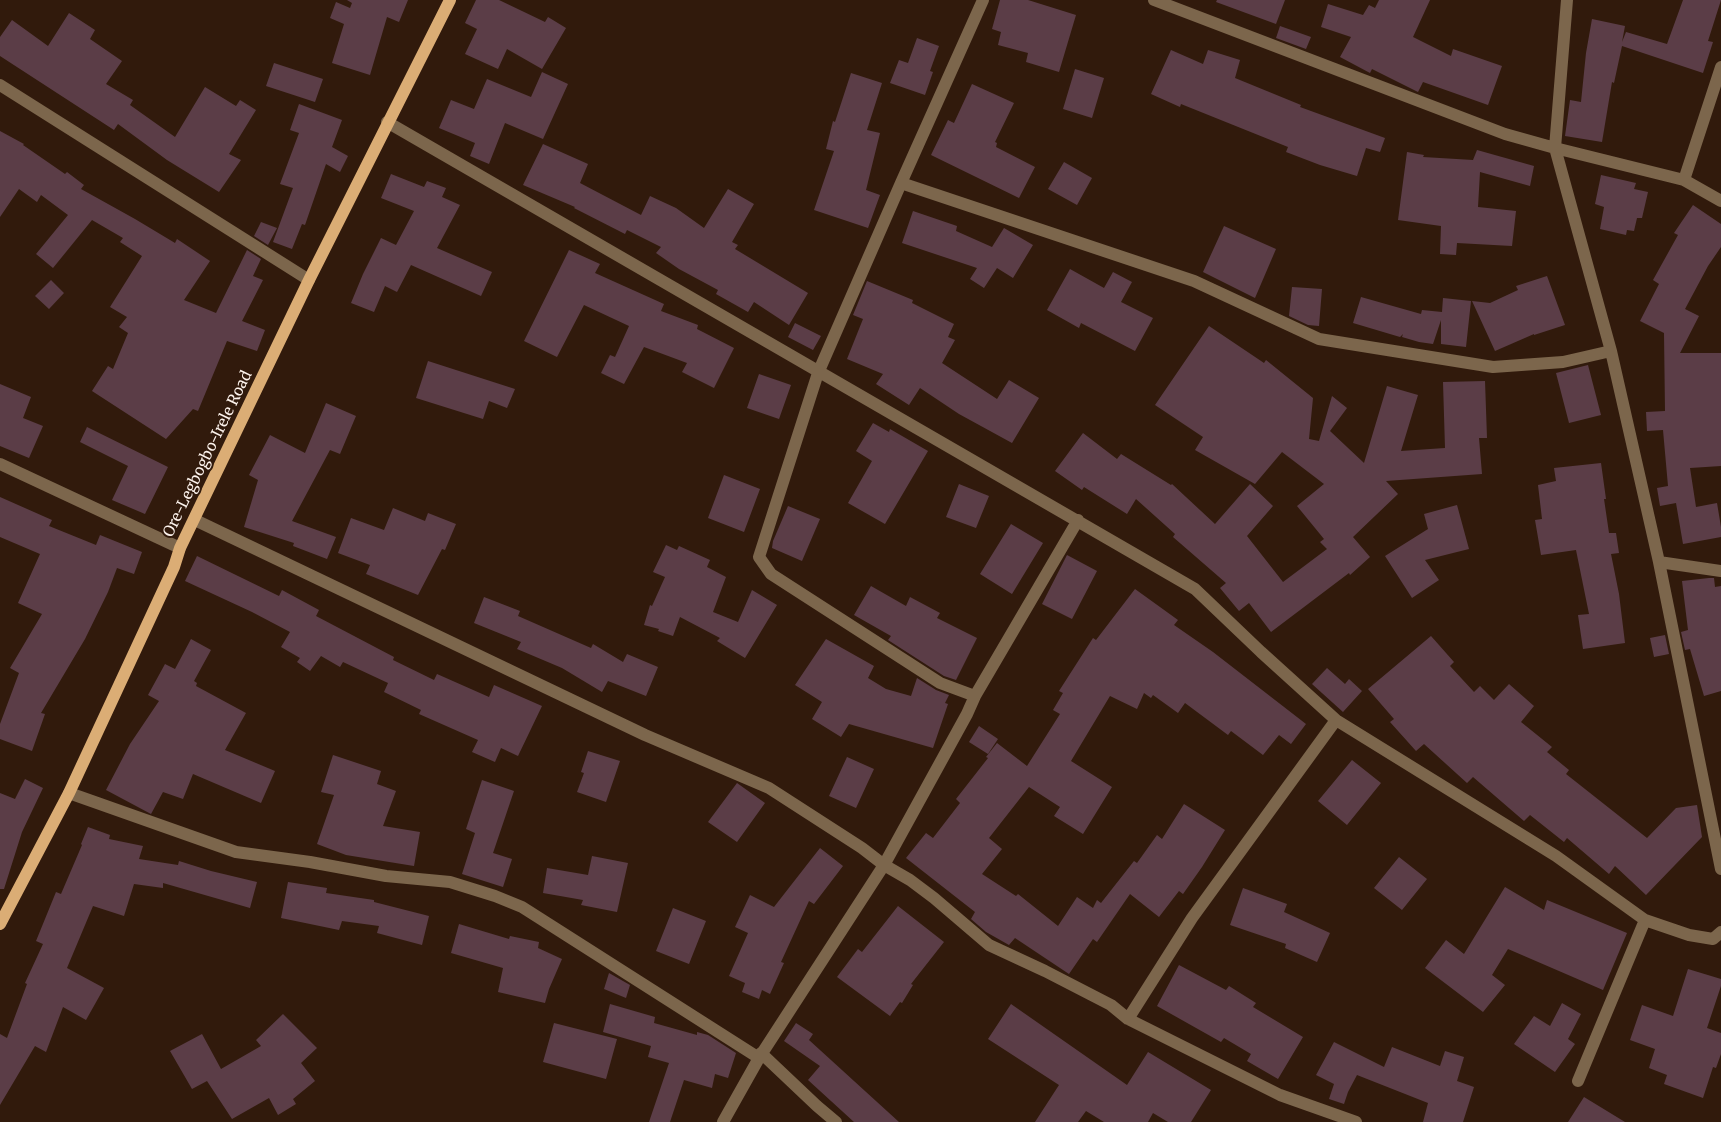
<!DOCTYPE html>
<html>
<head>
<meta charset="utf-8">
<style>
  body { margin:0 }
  canvas { display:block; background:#311a0c }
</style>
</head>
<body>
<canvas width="1721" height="1122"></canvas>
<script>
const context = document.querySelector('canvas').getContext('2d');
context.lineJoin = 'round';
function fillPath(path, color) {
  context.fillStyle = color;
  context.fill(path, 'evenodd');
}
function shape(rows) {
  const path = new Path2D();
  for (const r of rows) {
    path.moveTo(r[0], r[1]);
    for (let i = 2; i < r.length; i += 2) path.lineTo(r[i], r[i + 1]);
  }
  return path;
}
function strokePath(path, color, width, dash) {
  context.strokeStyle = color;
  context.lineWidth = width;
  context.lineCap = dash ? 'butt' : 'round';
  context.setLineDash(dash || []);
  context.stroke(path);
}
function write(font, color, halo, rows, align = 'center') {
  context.font = font + ' Merriweather,serif';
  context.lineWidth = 4;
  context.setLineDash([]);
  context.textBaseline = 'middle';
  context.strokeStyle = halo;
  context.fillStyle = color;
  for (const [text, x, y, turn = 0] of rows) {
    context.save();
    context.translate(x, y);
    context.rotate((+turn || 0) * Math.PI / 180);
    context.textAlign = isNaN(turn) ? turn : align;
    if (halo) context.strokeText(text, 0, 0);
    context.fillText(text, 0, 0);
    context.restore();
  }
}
fillPath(shape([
  [347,0,408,0,399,22,387,17,370,75,332,63,344,24,330,18,336,2,350,8,352,3],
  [476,0,499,0,545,22,548,17,566,28,542,69,507,49,498,69,465,54,477,29,465,23],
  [1000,0,1028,0,1076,15,1059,72,1026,62,1028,53,998,45,1001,32,992,29],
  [1217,0,1285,0,1276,24,1216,2],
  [1379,0,1430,0,1413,37,1451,56,1453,49,1502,66,1488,105,1423,82,1418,92,1372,69,1370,73,1340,57,1351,37,1321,27,1328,4,1363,15,1369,5,1375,8],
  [1683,0,1721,0,1708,41,1713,42,1703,73,1622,46,1614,83,1612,82,1602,142,1565,136,1570,100,1581,102,1586,53,1592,19,1625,26,1622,42,1626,32,1667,44],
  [69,13,95,30,90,39,122,61,106,84,133,100,130,105,175,137,205,87,236,106,240,100,256,110,229,154,241,160,219,192,167,160,118,124,114,130,0,56,0,37,12,20,48,46],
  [1280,26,1311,37,1306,49,1276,38],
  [917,38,939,46,930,71,933,72,925,95,890,83,899,60,908,63],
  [1171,50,1203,64,1208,50,1240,60,1235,78,1301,105,1300,107,1385,138,1380,152,1366,148,1357,176,1320,165,1286,152,1288,147,1181,104,1180,107,1151,94],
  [274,63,323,79,315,102,266,86],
  [1075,69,1104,78,1092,118,1063,109],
  [542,72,568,84,543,139,505,123,489,164,470,156,475,143,439,128,451,100,474,109,487,79,531,97],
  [851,73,882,83,867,130,880,133,866,190,880,195,868,228,814,210,834,151,826,149,833,121,835,122],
  [972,84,1014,103,995,142,997,143,996,147,1035,167,1019,198,931,155,948,120,954,123],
  [299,104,342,120,332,147,348,156,340,172,326,164,305,225,302,224,292,249,273,242,293,188,280,184,299,133,290,130],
  [0,131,24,144,23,145,65,174,67,172,84,185,81,189,135,219,175,243,177,239,210,261,184,300,216,313,247,250,261,259,253,276,263,280,242,321,265,330,257,351,227,341,198,411,193,409,166,439,92,391,108,366,113,369,128,333,119,327,127,317,110,307,142,256,120,242,123,238,92,220,53,268,36,254,68,215,41,195,37,202,19,189,0,217],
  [543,144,588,164,580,183,641,215,650,196,676,208,704,228,728,189,754,204,732,242,738,245,735,249,808,293,789,325,754,302,748,312,716,294,718,290,679,269,656,253,661,247,627,230,625,234,574,208,575,207,523,185],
  [1477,150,1534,166,1530,186,1480,172,1478,207,1516,211,1512,246,1457,243,1456,255,1440,254,1441,226,1398,220,1407,152,1424,155,1423,157,1473,160],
  [1064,162,1092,178,1077,205,1048,189],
  [391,174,424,187,427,181,446,188,442,197,460,205,437,248,492,272,481,296,411,265,397,292,385,286,374,312,351,303,363,274,381,238,396,245,414,211,381,198],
  [1601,175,1636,183,1634,189,1648,192,1642,218,1637,218,1634,231,1627,230,1626,235,1600,229,1604,207,1595,204],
  [1693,205,1721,224,1721,247,1708,266,1685,309,1699,316,1680,353,1721,353,1721,466,1690,468,1696,507,1717,503,1721,527,1721,537,1683,544,1676,503,1660,506,1657,488,1668,486,1663,430,1647,431,1646,412,1665,411,1664,333,1640,321,1659,284,1653,280,1678,235,1674,233],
  [913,211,957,226,956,231,992,247,1004,228,1033,245,1013,278,997,268,984,288,970,279,977,268,902,243],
  [261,222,277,228,268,245,254,236],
  [1224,226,1276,249,1255,298,1203,272],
  [569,250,600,264,595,273,664,304,661,311,698,325,697,329,734,348,714,388,682,372,687,363,644,347,624,384,601,373,610,355,615,357,629,326,584,305,557,357,524,341],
  [1070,269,1104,288,1113,272,1132,282,1121,302,1153,318,1135,351,1081,323,1079,328,1047,310],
  [1547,276,1565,325,1534,335,1534,334,1495,351,1472,301,1490,303,1518,290,1516,286],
  [51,280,64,293,49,309,35,296],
  [867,281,913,300,912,303,954,324,948,337,955,340,942,363,997,399,1009,380,1039,398,1012,443,959,414,920,388,909,405,876,384,883,374,847,359,863,319,853,315],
  [1292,287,1322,289,1319,326,1308,325,1289,316],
  [1361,297,1421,314,1422,310,1442,312,1443,298,1471,301,1466,347,1441,344,1441,320,1433,344,1419,342,1402,337,1403,334,1400,337,1353,323],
  [795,323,821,336,813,350,788,337],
  [1209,326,1264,363,1266,360,1313,398,1309,439,1319,441,1332,396,1347,408,1330,431,1364,463,1387,386,1418,395,1401,451,1445,448,1443,382,1485,381,1487,438,1479,438,1482,474,1386,481,1398,494,1353,537,1370,557,1350,575,1349,573,1271,632,1249,603,1239,611,1220,588,1226,583,1173,537,1175,534,1136,499,1127,514,1084,487,1082,490,1055,471,1083,433,1117,459,1121,454,1171,485,1172,484,1215,524,1250,484,1273,506,1247,536,1283,582,1327,549,1320,542,1324,539,1297,506,1324,484,1282,452,1255,484,1195,450,1203,437,1155,405],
  [428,361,515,389,507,408,489,401,483,419,416,398],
  [1588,365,1601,415,1569,423,1556,373],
  [759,374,791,385,779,419,747,408],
  [0,384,31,397,23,418,43,426,29,458,0,446],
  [326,403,356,416,340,454,330,450,292,521,336,537,327,559,293,546,294,543,244,527,258,480,249,475,270,435,305,453],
  [873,423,889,432,890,429,928,451,885,524,848,503,872,461,856,451],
  [87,427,168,467,145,514,112,500,128,466,80,442],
  [1601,463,1606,499,1604,499,1609,533,1616,533,1619,553,1611,554,1619,594,1625,643,1583,649,1578,615,1589,614,1576,550,1541,555,1535,520,1542,519,1538,485,1556,481,1554,468],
  [724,475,760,489,744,532,708,518],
  [959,484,989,496,976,528,946,517],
  [0,497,52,520,49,526,96,545,100,535,142,552,134,574,117,568,108,592,85,639,41,713,45,714,32,751,0,739,0,724,19,673,10,668,42,614,18,603,40,554,0,537],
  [1457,505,1469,549,1425,560,1439,580,1412,598,1385,556,1428,529,1424,514],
  [788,506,820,519,802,561,772,548,773,541],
  [393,508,425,521,428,513,456,524,445,550,442,549,418,595,366,574,370,565,338,553,351,518,384,530],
  [1011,524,1043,543,1012,594,980,574],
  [666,545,677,550,679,546,710,560,707,567,726,577,713,612,738,622,752,590,777,605,745,658,717,641,720,638,680,617,673,636,658,631,659,629,644,625,650,605,652,606,665,577,653,572],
  [1067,555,1097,571,1072,619,1042,604],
  [197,556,279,596,282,590,319,610,316,616,394,657,393,660,434,680,437,674,489,697,494,685,542,706,518,756,501,748,495,762,472,752,478,740,419,714,421,710,384,692,388,683,343,662,340,667,321,656,310,671,297,662,300,658,281,647,290,632,252,612,185,581],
  [1709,578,1714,578,1715,587,1721,586,1721,691,1704,696,1690,649,1685,650,1681,632,1688,630,1682,581],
  [871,586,906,606,910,597,940,613,937,618,977,638,956,680,944,676,888,640,891,636,854,615],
  [1135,589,1178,620,1174,625,1213,652,1306,724,1291,744,1279,735,1263,755,1231,731,1228,735,1185,703,1178,713,1153,695,1151,698,1144,693,1137,709,1110,696,1071,761,1112,787,1083,834,1054,816,1060,807,1029,787,989,838,1002,849,982,874,1016,896,1018,894,1058,926,1077,897,1093,908,1097,900,1101,903,1134,861,1137,863,1157,835,1162,839,1184,804,1225,830,1202,867,1183,894,1179,891,1159,917,1130,894,1097,942,1093,939,1069,974,1015,938,1009,945,986,932,971,919,975,912,906,858,926,833,933,838,960,803,956,799,988,758,986,757,997,743,1027,766,1060,714,1053,710,1063,693,1059,691,1093,638,1096,640],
  [484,597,520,611,518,616,591,648,593,644,623,662,627,654,658,667,646,696,608,681,602,692,562,668,517,649,521,642,474,623],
  [1665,635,1669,654,1654,657,1650,638],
  [1431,636,1454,662,1450,666,1474,692,1480,686,1494,700,1509,684,1534,706,1521,722,1552,747,1547,752,1569,770,1566,774,1647,838,1676,808,1697,805,1702,837,1646,895,1615,866,1609,874,1567,838,1564,842,1530,815,1524,821,1473,777,1467,783,1424,744,1416,751,1390,722,1394,719,1368,689],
  [191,639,211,650,194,681,197,683,196,686,246,713,225,750,275,771,261,803,193,774,183,799,163,792,151,814,106,790,130,744,159,701,148,695,165,664,175,669],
  [826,639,874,666,868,678,886,689,911,696,917,678,936,690,949,695,945,703,948,704,933,748,849,724,841,737,812,719,822,702,795,685],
  [1327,668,1345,684,1349,679,1362,691,1343,712,1312,684],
  [979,726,998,739,988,754,969,742],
  [588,751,620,761,606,802,577,792,584,773,581,772],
  [333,755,381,771,377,784,396,791,383,826,420,832,414,866,346,855,317,844,334,795,321,792],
  [847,757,874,769,856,808,829,796],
  [1352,760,1381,783,1347,825,1318,801],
  [25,779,43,788,22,832,4,889,0,889,0,793,15,799],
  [482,780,514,791,493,853,512,859,503,887,462,874,475,833,466,829],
  [737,783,765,803,737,842,708,822],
  [88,827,110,835,109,839,143,846,139,859,178,865,179,861,211,871,257,882,250,908,163,883,163,888,134,884,124,916,93,906,67,968,104,988,86,1020,63,1007,46,1052,35,1046,0,1105,0,1034,7,1038,27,984,25,983,43,944,36,941,56,892,61,894,82,845,81,844],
  [820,848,843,866,814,904,809,901,781,962,784,963,770,994,762,990,759,999,742,992,745,983,729,976,748,933,735,927,750,895,774,907],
  [592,856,628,863,617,912,581,905,583,900,543,893,547,868,588,875],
  [1399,857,1427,879,1402,910,1374,888],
  [288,882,327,888,326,893,374,900,374,902,429,916,422,945,377,933,379,926,342,921,339,930,281,918],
  [1505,887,1544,910,1547,900,1627,933,1603,990,1508,949,1492,975,1505,985,1483,1012,1425,968,1446,940,1464,954],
  [1243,888,1287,904,1284,912,1330,933,1317,962,1285,948,1286,944,1230,925],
  [898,906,944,942,911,984,913,985,902,1003,900,1002,890,1016,837,977,858,949,862,952],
  [673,908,706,921,689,964,656,951],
  [459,924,509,939,510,936,539,942,538,948,562,959,549,989,545,1003,498,992,503,968,451,953],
  [1179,965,1226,990,1229,986,1256,1003,1253,1007,1303,1037,1278,1079,1247,1061,1251,1054,1224,1038,1221,1042,1157,1006],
  [1688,969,1721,979,1721,986,1707,1028,1721,1033,1721,1054,1716,1068,1713,1067,1703,1098,1664,1084,1667,1075,1649,1068,1655,1049,1630,1040,1642,1005,1673,1016],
  [609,973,630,985,626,998,604,989],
  [1562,1003,1581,1014,1568,1039,1575,1044,1555,1072,1514,1044,1534,1016,1550,1026],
  [610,1004,655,1017,654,1023,697,1035,697,1032,708,1035,736,1053,728,1078,715,1074,712,1088,684,1080,670,1122,649,1122,669,1063,648,1057,651,1046,603,1032],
  [1011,1004,1127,1085,1148,1052,1211,1090,1191,1122,1168,1122,1153,1113,1148,1122,1104,1122,1086,1111,1078,1122,1035,1122,1059,1085,988,1039],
  [283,1014,317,1048,301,1063,315,1081,293,1099,296,1104,278,1115,269,1098,232,1119,207,1081,192,1089,170,1051,202,1034,221,1069,261,1046,256,1040],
  [554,1023,617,1039,606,1079,543,1062],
  [796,1023,813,1034,809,1040,899,1122,854,1122,808,1080,820,1066,784,1041],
  [1334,1042,1384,1067,1392,1047,1440,1066,1445,1051,1464,1057,1457,1081,1474,1087,1463,1122,1423,1122,1428,1103,1357,1075,1348,1092,1344,1104,1329,1099,1334,1084,1316,1075],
  [1584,1097,1625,1122,1568,1122]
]), '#5b3d47');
strokePath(shape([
  [1154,0,1505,134,1555,148,1684,180,1721,201],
  [1567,0,1555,148,1611,351,1659,562,1721,869],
  [0,85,309,280],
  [387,122,1195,589,1261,652,1336,720,1556,856,1645,920,1689,935,1713,939,1721,932],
  [1684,180,1721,67],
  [901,183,1194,281,1319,339,1493,367,1563,362,1611,351],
  [0,464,180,548],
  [195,520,645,735,769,788,862,848,884,865,910,880,934,898,989,945,1045,971,1111,1005,1128,1019,1280,1095,1356,1122],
  [1659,562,1721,571],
  [975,696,1078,520],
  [69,793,236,852,310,862,386,876,450,882,495,896,522,907,759,1058,884,865,967,714,975,696,940,683,771,574,759,557,818,373,901,183,983,0],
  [1128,1019,1192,918,1336,720],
  [761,1053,817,1106,836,1122],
  [1578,1081,1645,920],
  [723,1122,759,1058]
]), '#7c664c', 12);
strokePath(shape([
  [0,924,69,793,174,567,180,548,309,280,450,0]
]), '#dbad75', 12);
write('15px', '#fdf3ed', '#311a0c', [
  ["Ore-Legbogbo-Irele Road",208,454,-64]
]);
</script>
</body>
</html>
